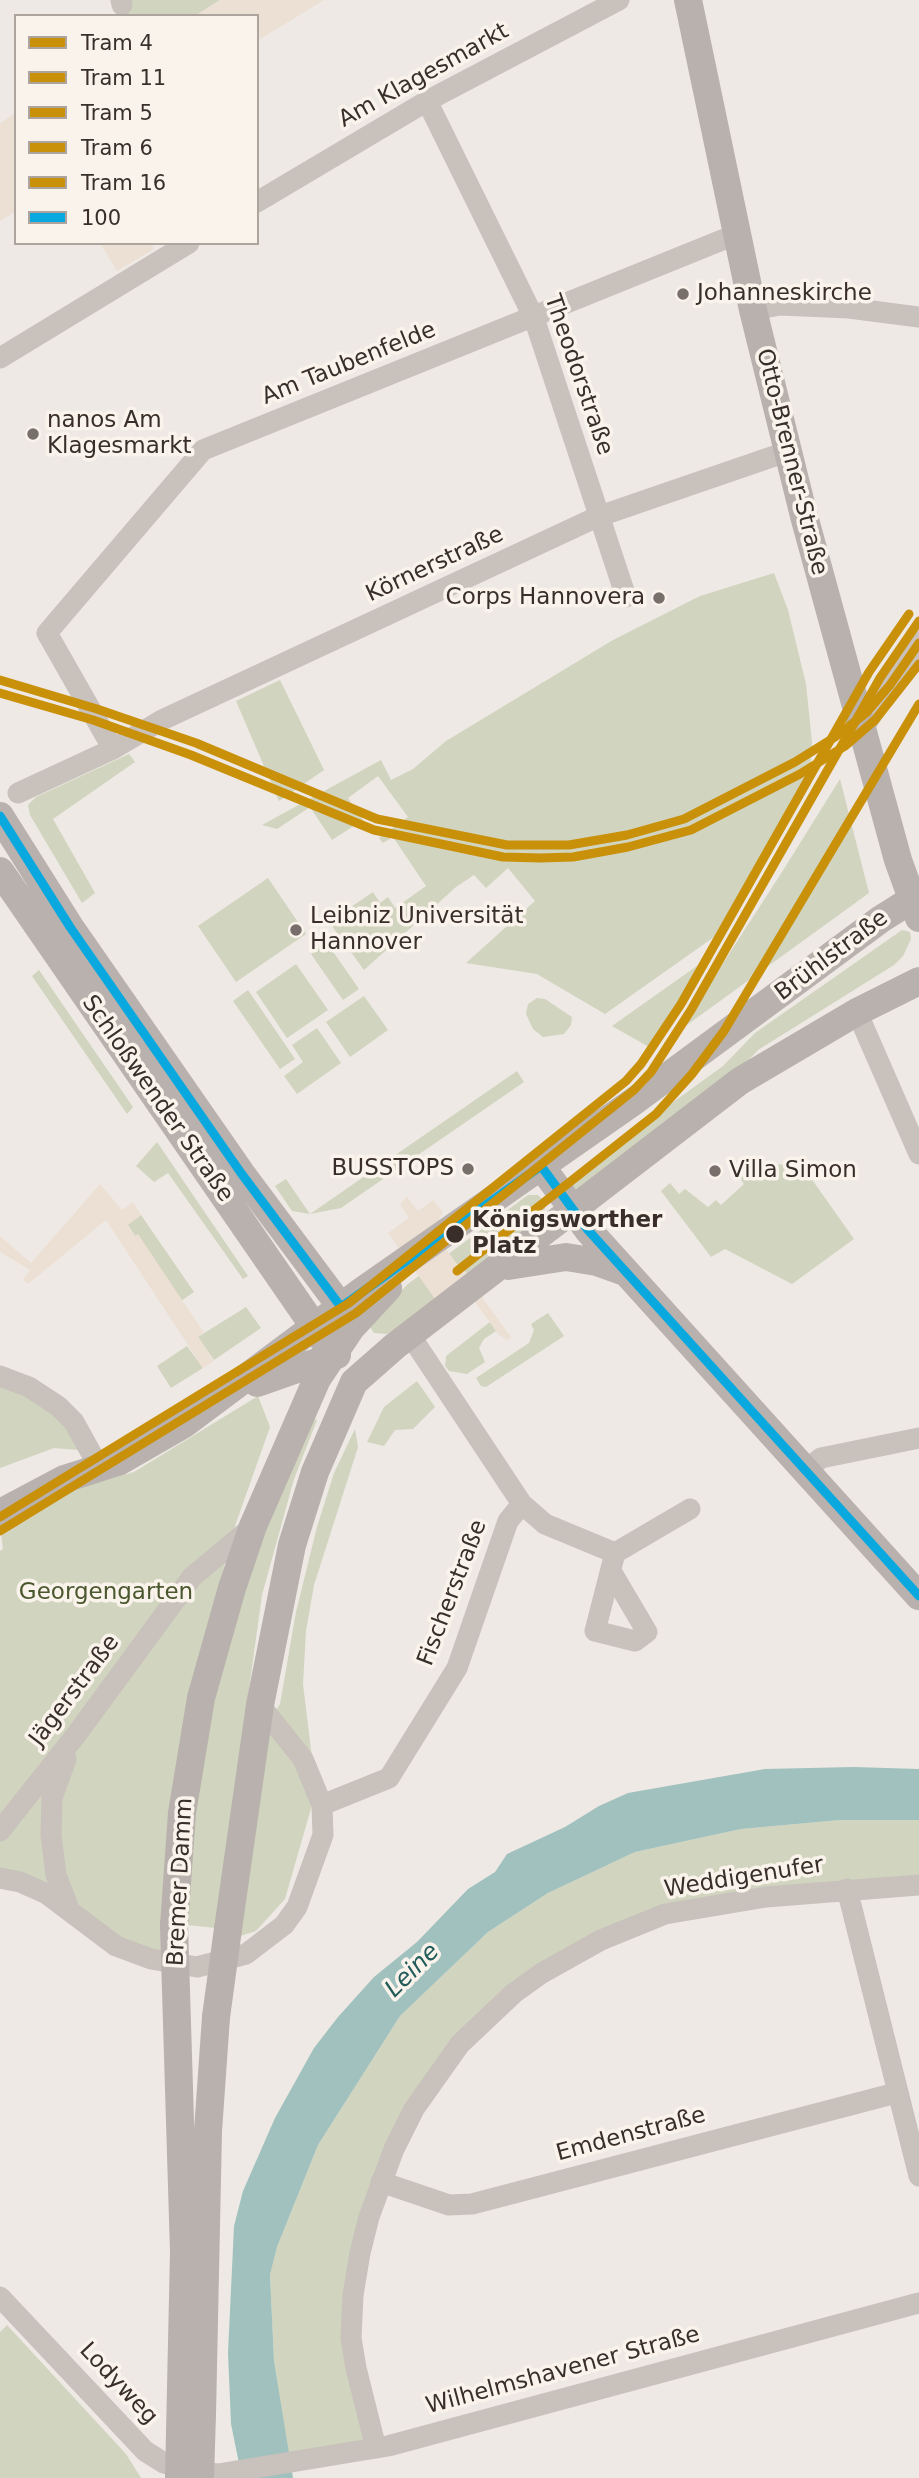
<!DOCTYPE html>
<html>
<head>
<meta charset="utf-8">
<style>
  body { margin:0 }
  #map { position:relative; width:919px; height:2478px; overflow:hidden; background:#eee9e4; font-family:"DejaVu Sans",sans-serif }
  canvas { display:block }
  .legend { position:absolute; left:14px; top:14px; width:245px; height:231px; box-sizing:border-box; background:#faf3ec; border:2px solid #ada49e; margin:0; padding:9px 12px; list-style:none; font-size:21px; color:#392e2a }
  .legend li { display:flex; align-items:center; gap:14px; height:35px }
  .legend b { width:35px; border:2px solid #ada49e }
</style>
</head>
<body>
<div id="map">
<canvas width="919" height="2478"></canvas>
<ul class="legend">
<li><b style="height:9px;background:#c9900a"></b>Tram 4</li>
<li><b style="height:9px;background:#c9900a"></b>Tram 11</li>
<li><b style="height:9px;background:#c9900a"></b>Tram 5</li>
<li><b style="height:9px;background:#c9900a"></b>Tram 6</li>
<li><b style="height:9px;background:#c9900a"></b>Tram 16</li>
<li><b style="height:9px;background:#09a9df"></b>100</li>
</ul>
</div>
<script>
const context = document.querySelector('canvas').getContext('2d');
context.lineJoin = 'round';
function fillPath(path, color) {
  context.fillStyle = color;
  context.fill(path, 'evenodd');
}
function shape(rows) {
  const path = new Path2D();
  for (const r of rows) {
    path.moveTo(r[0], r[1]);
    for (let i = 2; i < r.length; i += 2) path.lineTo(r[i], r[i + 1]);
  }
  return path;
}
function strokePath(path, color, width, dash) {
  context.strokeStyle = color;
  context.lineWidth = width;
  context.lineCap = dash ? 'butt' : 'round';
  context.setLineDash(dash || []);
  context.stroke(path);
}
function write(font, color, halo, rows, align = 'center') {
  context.font = font + ' "DejaVu Sans",sans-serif';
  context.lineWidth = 7;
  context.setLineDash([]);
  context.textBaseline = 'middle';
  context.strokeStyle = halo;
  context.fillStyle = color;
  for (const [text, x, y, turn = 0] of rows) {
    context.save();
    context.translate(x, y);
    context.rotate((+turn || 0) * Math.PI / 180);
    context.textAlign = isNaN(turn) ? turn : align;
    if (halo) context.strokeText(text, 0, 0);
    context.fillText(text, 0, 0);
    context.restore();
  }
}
fillPath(shape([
  [131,0,220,0,195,16,124,16],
  [774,573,788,610,806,684,812,742,810,769,714,937,605,1014,537,974,466,963,535,901,508,868,486,888,474,875,456,887,364,970,329,922,373,892,380,903,388,897,395,908,426,886,393,837,383,843,379,838,408,817,378,776,348,798,363,820,332,840,310,807,277,829,262,825,381,760,391,780,413,769,446,741,613,640,700,596],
  [280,680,324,770,279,801,236,701],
  [129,754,135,762,53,819,95,893,82,903,30,815,28,805,36,797],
  [840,779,869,893,680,1030,782,872],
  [268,878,306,934,236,982,198,926],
  [902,930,910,932,911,939,903,956,894,965,758,1050,741,1068,575,1191,568,1187,574,1174,723,1066,755,1033],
  [327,943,359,989,343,1000,311,954],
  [711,956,656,1042,649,1047,612,1026],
  [296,964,328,1010,287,1038,256,992],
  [39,970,133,1107,127,1114,32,976],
  [248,990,295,1059,280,1069,233,1001],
  [364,996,388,1030,350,1057,326,1022],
  [537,998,545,999,572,1017,571,1025,564,1034,543,1037,533,1029,526,1014,528,1004],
  [317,1028,341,1063,297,1094,284,1076,303,1062,292,1045],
  [517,1071,524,1082,341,1208,310,1214,292,1211,275,1186,286,1179,310,1214],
  [157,1142,248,1276,243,1279,168,1173,154,1182,136,1166],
  [801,1164,854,1239,792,1284,725,1249,711,1257,661,1191,670,1183,679,1194,685,1189,708,1207,716,1200,721,1205,744,1184,740,1178,754,1165],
  [528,1195,538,1195,543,1200,546,1205,542,1217,394,1330,387,1334,374,1333,370,1327,372,1319,408,1284],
  [141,1215,194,1292,181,1301,138,1235,135,1236,127,1224],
  [246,1307,261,1328,214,1360,198,1337],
  [548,1313,564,1336,486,1387,481,1386,476,1378,529,1343,534,1330,531,1324],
  [490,1322,496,1331,484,1339,479,1348,485,1362,467,1374,449,1371,445,1366,446,1356],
  [187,1346,203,1368,171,1388,157,1366],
  [0,1376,29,1387,90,1451,54,1448,0,1468],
  [417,1381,435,1407,413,1429,395,1430,384,1446,367,1442,384,1407],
  [258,1396,270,1427,236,1523,189,1695,163,1963,0,1878,0,1551,3,1549,0,1526,69,1491,134,1472],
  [308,1418,317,1420,294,1479,262,1595,216,1928,187,1925,189,1859,212,1699,241,1590],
  [355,1429,358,1447,314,1585,306,1631,303,1684,316,1791,285,1899,256,1931,237,1937,265,1728,280,1704,296,1612,317,1527,334,1473],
  [840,1820,919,1820,919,1878,665,1914,514,1993,414,2109,353,2295,376,2448,289,2461,274,2361,270,2275,277,2247,318,2145,400,2016,488,1932,548,1893,635,1852,741,1829],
  [7,2325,126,2454,141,2478,0,2478,0,2332]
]), '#d1d4be');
fillPath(shape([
  [220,0,324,0,257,41,257,16,195,16],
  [16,113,16,211,0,221,0,123],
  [100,243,151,243,154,249,117,271],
  [100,1184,122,1210,133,1202,141,1215,128,1225,135,1236,138,1234,204,1333,198,1337,214,1361,203,1368,106,1220,28,1284,23,1279,30,1270,0,1252,0,1236,31,1263],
  [407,1197,418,1211,433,1200,443,1212,435,1227,439,1240,461,1269,471,1275,479,1293,511,1337,507,1340,499,1335,472,1298,440,1306,388,1233,409,1218,400,1204]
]), '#ece0d4');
fillPath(shape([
  [854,1767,919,1769,919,1820,840,1820,741,1829,635,1852,548,1893,488,1932,400,2016,318,2145,277,2247,270,2275,274,2361,293,2478,242,2478,231,2424,228,2353,234,2226,243,2191,275,2118,314,2048,338,2017,374,1977,417,1942,468,1889,495,1872,507,1854,565,1827,599,1806,628,1793,765,1769]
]), '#a0c1be');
strokePath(shape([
  [121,0,122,5],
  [427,101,534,318,626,597],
  [257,202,427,101,619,0],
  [753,310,780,305,849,308,919,317],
  [0,358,189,243],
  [862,730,919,641],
  [113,749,47,633,203,450,737,234],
  [18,793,113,749,162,720,597,517,789,451],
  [857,1012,919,1154],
  [410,1335,522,1504,545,1524,615,1553,690,1509],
  [0,1376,29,1387,58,1406,74,1422,100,1469],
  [805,1471,821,1458,919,1438],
  [611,1571,647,1632,635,1641,595,1631,615,1553],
  [66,1759,52,1798,51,1835,56,1875,69,1909],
  [322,1805,389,1778,457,1668,508,1521,522,1504],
  [0,1831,76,1735,192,1577,253,1526],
  [0,1878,20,1882,47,1894,116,1946,151,1959,197,1967,246,1954,284,1925,297,1907,323,1835,322,1805,303,1759,260,1705],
  [847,1889,919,2176],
  [381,2182,449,2205,472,2204,896,2093],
  [0,2297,145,2451,164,2463,190,2471,218,2474,388,2446,919,2303],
  [376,2448,356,2368,351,2338,353,2295,360,2253,369,2217,394,2149,414,2109,460,2044,514,1993,542,1973,601,1940,665,1914,766,1897,919,1885]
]), '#c8c1bc', 21);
strokePath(shape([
  [688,0,753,310,804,516,898,860,919,918],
  [0,816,70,927,241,1173,341,1307,349,1324],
  [0,871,324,1341],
  [541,1166,588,1230,919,1596],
  [508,1266,566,1257,597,1262,625,1272],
  [257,1383,337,1355],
  [0,1513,64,1479,118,1462,184,1424,362,1291,633,1102,881,919,919,895],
  [174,1925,182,1813,201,1698,232,1588,253,1526,317,1379,351,1328,388,1288],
  [228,1929,260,1705,292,1545,315,1472,354,1382,395,1346,740,1081,857,1012,919,981],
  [202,2414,208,2131,216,2017]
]), '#b8b1ad', 28);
strokePath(shape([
  [174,1925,184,2252,179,2478],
  [216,2017,228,1929],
  [200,2478,202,2414]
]), '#b8b1ad', 28);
strokePath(shape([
  [0,816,70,927,241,1173,341,1307,541,1166,588,1230,919,1596]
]), '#09a9df', 9);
strokePath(shape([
  [0,1531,356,1313,634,1090,651,1072,691,1010,880,678,919,621]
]), '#c9900a', 9);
strokePath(shape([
  [0,680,97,709,196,743,377,819,507,845,569,845,627,835,684,819,795,762,835,737,866,713,890,685,919,643]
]), '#c9900a', 9);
strokePath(shape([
  [0,1517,349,1303,626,1081,641,1064,681,1004,869,672,909,614]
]), '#c9900a', 9);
strokePath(shape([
  [0,693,93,720,191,755,374,830,503,857,540,858,573,857,628,847,691,830,800,774,845,746,875,720,919,664]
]), '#c9900a', 9);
strokePath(shape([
  [457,1271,656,1114,692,1074,724,1031,919,704]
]), '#c9900a', 9);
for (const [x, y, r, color] of [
  [683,294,7,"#786f6b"],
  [33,434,7,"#786f6b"],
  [659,598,7,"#786f6b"],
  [296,930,7,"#786f6b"],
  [468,1169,7,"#786f6b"],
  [715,1171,7,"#786f6b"],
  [455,1234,10,"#392e2a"]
]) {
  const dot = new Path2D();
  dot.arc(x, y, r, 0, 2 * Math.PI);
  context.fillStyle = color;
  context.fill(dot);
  strokePath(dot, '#faf3ec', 2.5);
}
write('23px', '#392e2a', '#faf3ec', [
  ["Am Klagesmarkt",424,76,-29],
  ["Am Taubenfelde",349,364,-22],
  ["Theodorstraße",578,375,71],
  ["Otto-Brenner-Straße",791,462,76],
  ["Körnerstraße",435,565,-25],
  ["Brühlstraße",832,956,-37],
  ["Schloßwender Straße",157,1099,55],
  ["Fischerstraße",453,1593,-69],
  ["Jägerstraße",75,1691,-53],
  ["Weddigenufer",744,1878,-9],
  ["Bremer Damm",181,1882,-87],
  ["Emdenstraße",631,2135,-15],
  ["Wilhelmshavener Straße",563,2371,-15],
  ["Lodyweg",118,2384,47]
]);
write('23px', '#392e2a', '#faf3ec', [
  ["Johanneskirche",697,294],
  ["nanos Am",47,421],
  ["Klagesmarkt",47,447],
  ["Corps Hannovera",645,598,"right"],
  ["Leibniz Universität",310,917],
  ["Hannover",310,943],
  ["BUSSTOPS",454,1169,"right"],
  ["Villa Simon",729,1171]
], 'left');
write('bold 23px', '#392e2a', '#faf3ec', [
  ["Königsworther",472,1221],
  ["Platz",472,1247]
], 'left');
write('23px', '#4b572e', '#faf3ec', [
  ["Georgengarten",106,1593]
]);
write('italic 24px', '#205b5a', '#faf3ec', [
  ["Leine",413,1971,-45]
]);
</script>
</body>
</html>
